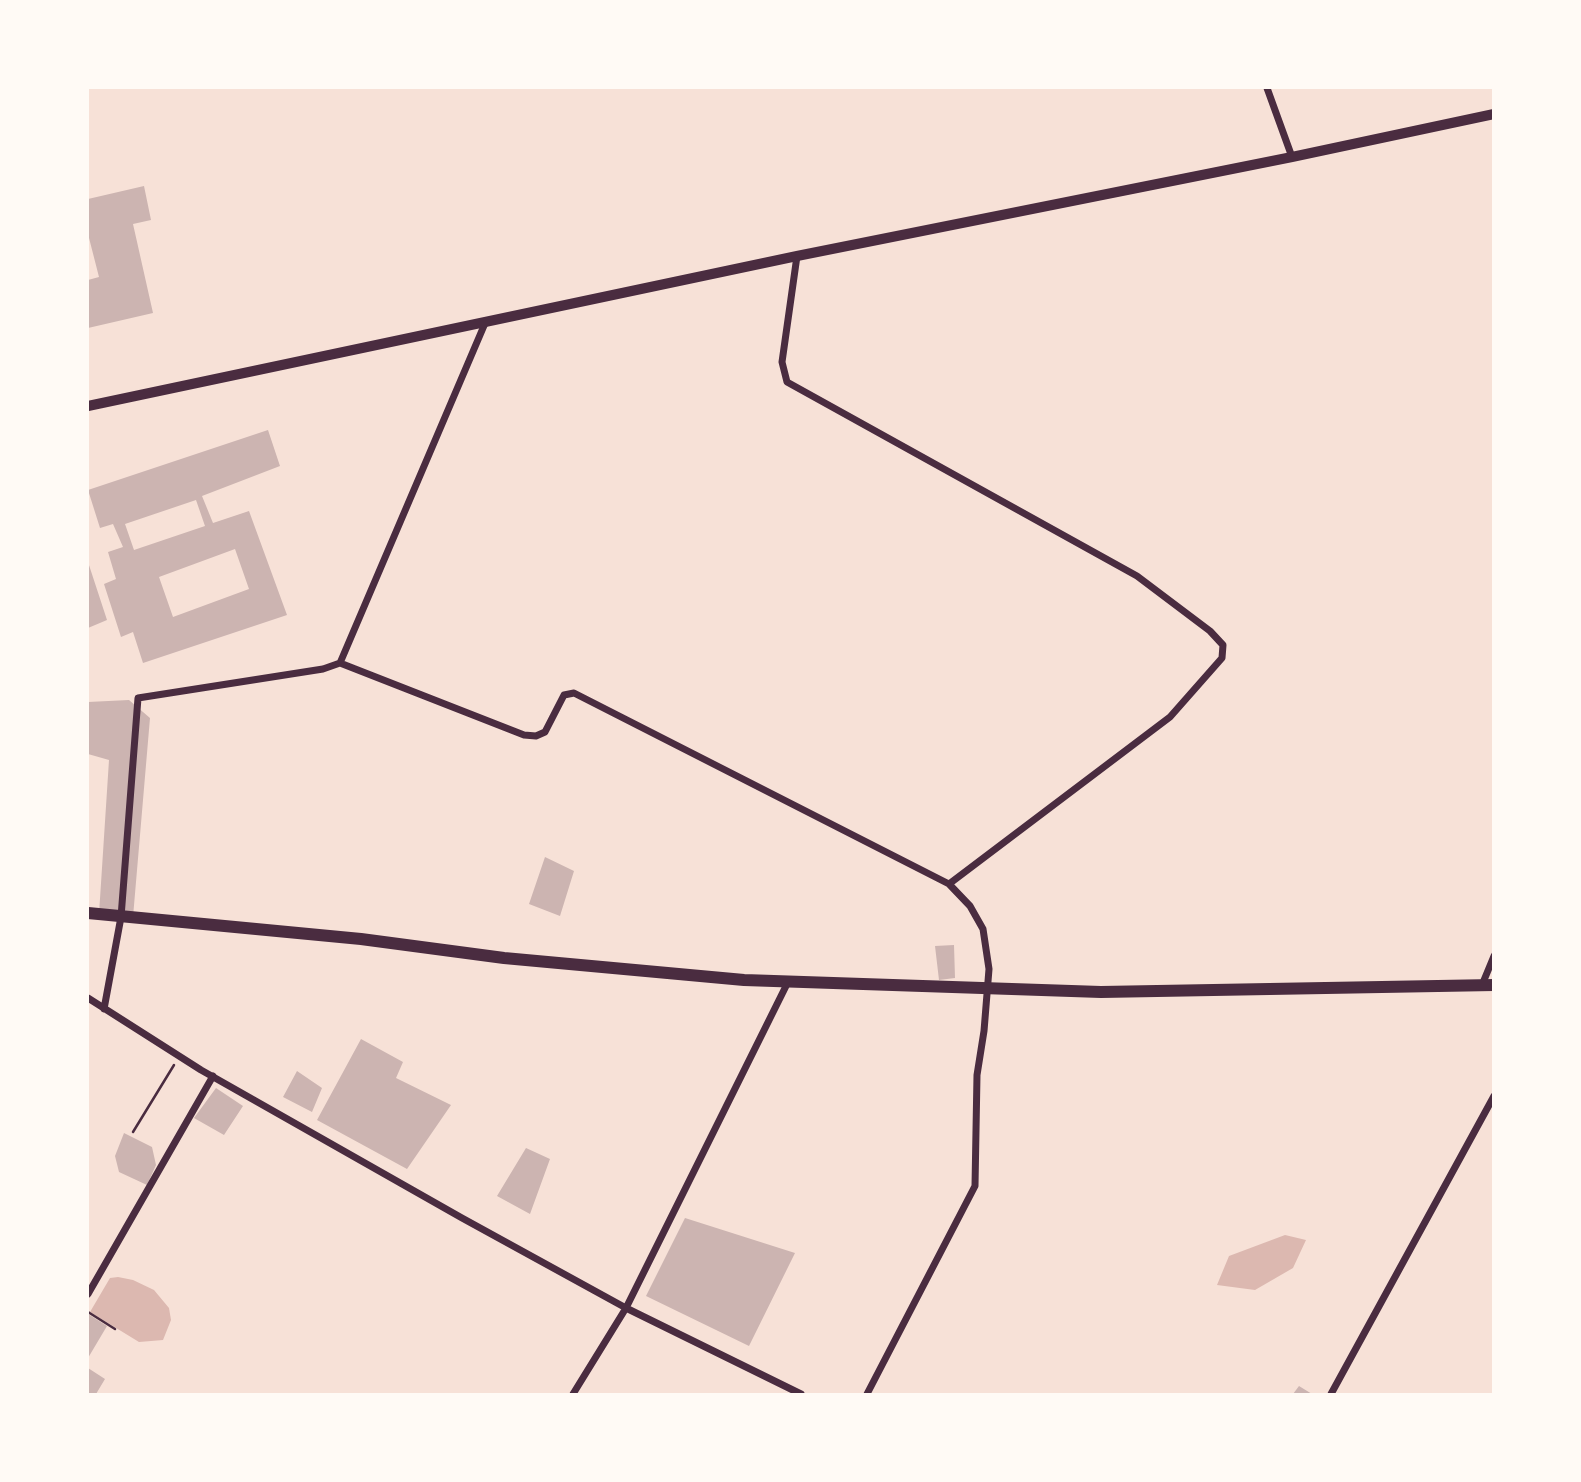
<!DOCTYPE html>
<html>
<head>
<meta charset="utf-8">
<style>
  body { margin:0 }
  #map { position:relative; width:1581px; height:1482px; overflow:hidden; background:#f7e1d7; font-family:Manrope,sans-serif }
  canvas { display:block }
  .frame { position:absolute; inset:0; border:89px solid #fffaf5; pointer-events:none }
</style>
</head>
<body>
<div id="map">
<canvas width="1581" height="1482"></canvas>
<div class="frame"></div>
</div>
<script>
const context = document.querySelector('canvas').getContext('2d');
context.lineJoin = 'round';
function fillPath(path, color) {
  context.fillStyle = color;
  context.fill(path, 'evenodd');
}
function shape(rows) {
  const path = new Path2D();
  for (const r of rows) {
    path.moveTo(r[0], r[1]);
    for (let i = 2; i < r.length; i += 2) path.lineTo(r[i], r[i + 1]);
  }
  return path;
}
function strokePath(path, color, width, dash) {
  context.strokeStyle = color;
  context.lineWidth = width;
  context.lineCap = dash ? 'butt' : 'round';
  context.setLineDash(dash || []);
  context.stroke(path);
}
fillPath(shape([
  [1285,1235,1306,1240,1293,1268,1255,1290,1217,1285,1229,1256],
  [118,1277,133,1280,154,1290,169,1308,171,1320,163,1340,139,1342,90,1312,110,1278]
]), '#dcb8b0');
fillPath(shape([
  [144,186,151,220,133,224,153,313,88,328,88,280,99,277,88,234,88,199],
  [268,430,280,466,202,496,213,523,249,511,287,615,143,663,133,632,121,637,104,584,116,579,108,552,123,547,113,524,100,528,88,490],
  [196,500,205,526,134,550,125,524],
  [235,549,249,589,173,617,159,577],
  [88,562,107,620,88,628],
  [129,700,150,718,133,917,99,914,109,760,88,754,88,702],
  [545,857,574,871,560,916,529,904],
  [954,945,955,978,939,980,935,946],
  [361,1039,403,1062,396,1078,451,1105,407,1169,317,1120],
  [297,1071,322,1088,312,1112,283,1097],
  [216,1088,243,1106,224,1135,194,1118],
  [124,1133,152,1147,156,1165,147,1185,119,1172,115,1156],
  [526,1148,550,1159,530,1214,497,1196],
  [685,1218,795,1253,749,1346,646,1296],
  [88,1314,107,1326,88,1358],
  [88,1368,105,1379,96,1394,88,1394],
  [1299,1386,1312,1394,1293,1394]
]), '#ccb4b1');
strokePath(shape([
  [133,1132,174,1065],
  [88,1312,115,1329]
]), '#4a2c40', 2.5);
strokePath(shape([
  [1267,88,1292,157],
  [797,256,782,362,787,382,1137,576,1210,631,1223,645,1222,658,1170,717,949,884],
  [340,663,486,321],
  [1482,985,1494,956],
  [88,998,201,1070,462,1218,626,1308,801,1394],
  [104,1009,121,917,138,698,323,669,340,663,524,735,536,736,545,732,564,695,574,693,949,884,970,906,983,929,989,969,984,1031,977,1075,975,1186,867,1394],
  [88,1294,213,1076],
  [573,1394,626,1308,788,982],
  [1331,1394,1494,1096]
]), '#4a2c40', 7);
strokePath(shape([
  [88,406,797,256,1292,157,1494,114]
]), '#4a2c40', 10);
strokePath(shape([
  [88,913,361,939,504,958,744,980,1101,992,1494,985]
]), '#4a2c40', 12);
</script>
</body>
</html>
